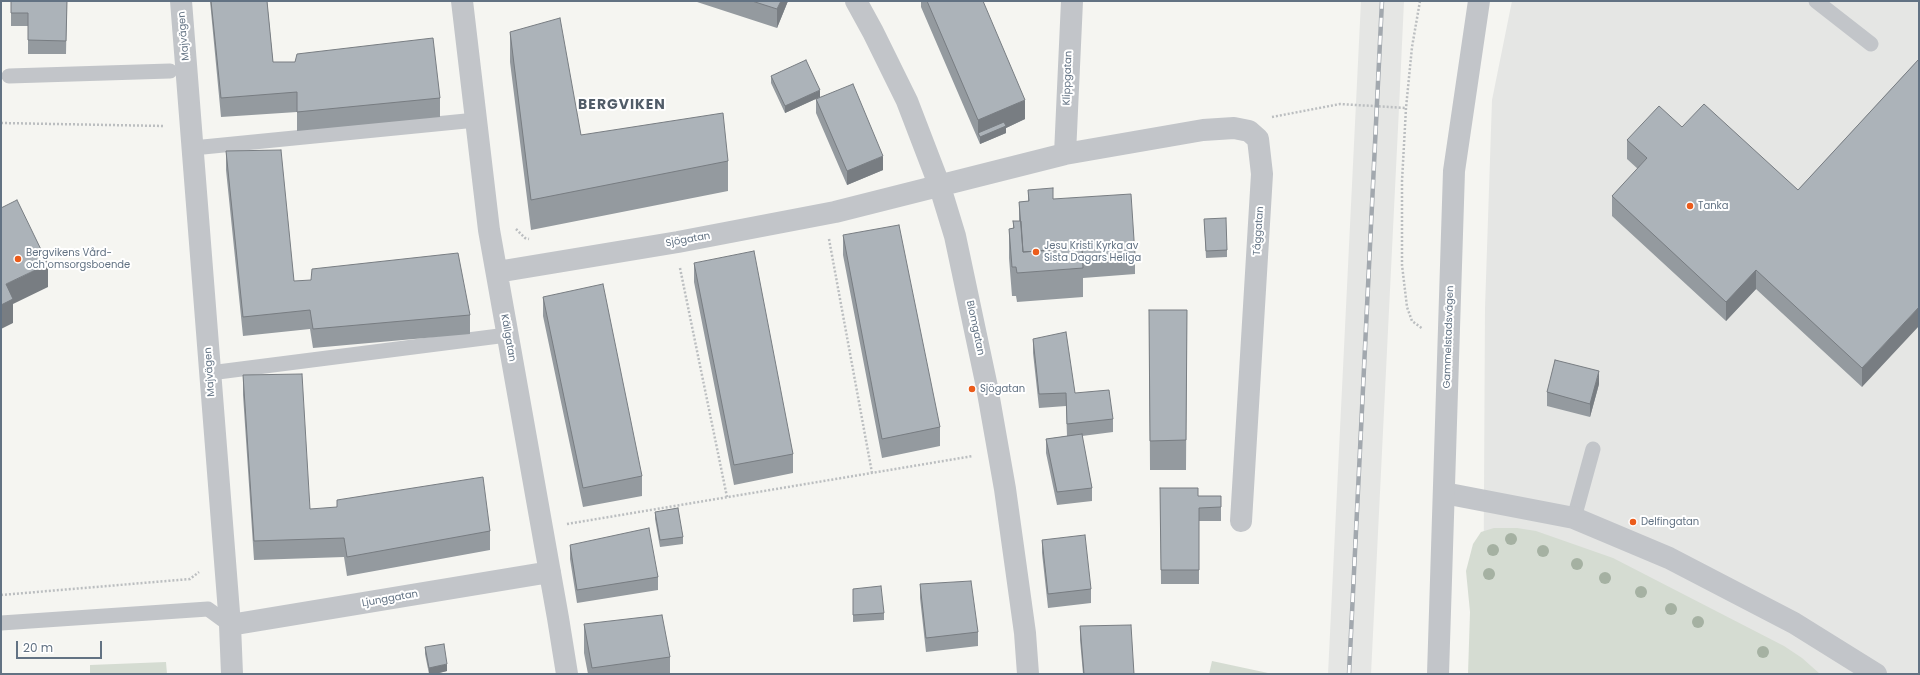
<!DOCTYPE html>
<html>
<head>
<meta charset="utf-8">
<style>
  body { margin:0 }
  #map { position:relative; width:1920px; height:675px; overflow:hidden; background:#f5f5f1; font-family:Poppins,sans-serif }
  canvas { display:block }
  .frame { position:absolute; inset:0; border:2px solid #627283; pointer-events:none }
  .scale { position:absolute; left:16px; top:641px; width:86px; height:18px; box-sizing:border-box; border:2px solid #627283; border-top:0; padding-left:5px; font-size:12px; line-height:14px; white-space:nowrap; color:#627283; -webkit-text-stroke:3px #fff; paint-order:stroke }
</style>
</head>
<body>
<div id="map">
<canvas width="1920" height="675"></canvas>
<div class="frame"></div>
<div class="scale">20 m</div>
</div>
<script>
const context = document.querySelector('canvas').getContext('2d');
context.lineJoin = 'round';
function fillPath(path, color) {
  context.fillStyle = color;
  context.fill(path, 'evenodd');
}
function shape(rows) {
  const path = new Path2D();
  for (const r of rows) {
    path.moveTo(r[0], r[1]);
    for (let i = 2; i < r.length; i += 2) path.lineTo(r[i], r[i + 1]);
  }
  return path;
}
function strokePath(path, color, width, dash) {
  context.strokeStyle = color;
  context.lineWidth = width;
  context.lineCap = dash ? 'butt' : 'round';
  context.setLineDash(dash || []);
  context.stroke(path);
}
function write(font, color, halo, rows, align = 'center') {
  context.font = font + ' Poppins,sans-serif';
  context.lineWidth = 4;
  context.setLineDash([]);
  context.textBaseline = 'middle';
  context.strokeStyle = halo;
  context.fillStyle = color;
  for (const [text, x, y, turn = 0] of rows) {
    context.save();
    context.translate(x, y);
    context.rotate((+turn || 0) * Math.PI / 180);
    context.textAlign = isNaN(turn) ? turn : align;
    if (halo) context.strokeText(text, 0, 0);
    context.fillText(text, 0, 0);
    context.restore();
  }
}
fillPath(shape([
  [1361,1,1404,1,1399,108,1371,674,1328,674],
  [1512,1,1919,1,1919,674,1483,674,1485,308,1492,100]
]), '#e5e6e4');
fillPath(shape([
  [1494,528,1517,528,1536,531,1613,558,1784,646,1802,658,1820,674,1468,674,1470,612,1466,571,1473,544,1481,532],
  [1212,661,1268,673,1268,674,1209,674],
  [166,662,167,674,90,674,90,665]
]), '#d5dcd2');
strokePath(shape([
  [1420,1,1412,47,1406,108,1402,181,1402,265,1407,307,1412,321,1423,329],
  [1272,117,1340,104,1406,108],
  [1,123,164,126],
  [516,229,525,238,529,239],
  [829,239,872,473],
  [680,268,727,497],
  [567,524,973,456],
  [1,595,190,579,199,572]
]), '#bbbec0', 2.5, [2, 2]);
strokePath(shape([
  [1816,1,1871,44],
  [9,76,170,71],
  [193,148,476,120],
  [210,373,507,335],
  [1574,518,1593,449],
  [1,623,208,609,230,625]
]), '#c2c5c9', 15);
strokePath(shape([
  [181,1,230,625,232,674],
  [462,1,489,230,558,618,567,674],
  [856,1,873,32,907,101,940,187,955,236,987,387,1005,489,1025,633,1028,674],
  [1065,154,1072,1],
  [497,272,678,242,835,212,1065,154,1203,130,1234,128,1249,131,1258,139,1262,174,1241,521],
  [1444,493,1574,518,1669,558,1794,623,1876,674],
  [230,625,550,572]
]), '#c2c5c9', 22);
strokePath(shape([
  [1438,674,1454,171,1479,1]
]), '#c2c5c9', 22);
const rail = shape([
  [1349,674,1382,1]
]);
strokePath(rail, '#a2a8ae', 4.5);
strokePath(rail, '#fff', 3, [9]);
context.fillStyle = '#a5b1a2';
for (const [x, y] of [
  [1511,539],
  [1493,550],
  [1543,551],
  [1577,564],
  [1489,574],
  [1605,578],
  [1641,592],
  [1671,609],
  [1698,622],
  [1763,652]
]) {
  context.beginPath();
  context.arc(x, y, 6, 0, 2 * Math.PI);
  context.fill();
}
fillPath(shape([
  [11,1,67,1,66,54,28,54,28,26,11,26],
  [210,1,267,1,273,62,440,98,440,117,297,131,297,112,221,117],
  [694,1,788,1,777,28],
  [921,1,983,1,1025,119,1006,128,1006,133,980,144,921,7],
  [510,32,581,135,728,161,728,191,531,230,510,62],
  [1919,59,1862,387,1756,289,1726,321,1612,216,1612,196,1638,169,1627,159,1627,140,1682,127,1798,190],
  [771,76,820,97,785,113,771,83],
  [816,99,883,170,847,185,816,113],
  [226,151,294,281,470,315,470,334,313,348,310,329,243,336,226,170],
  [1028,190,1053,199,1135,255,1135,274,1083,278,1083,297,1017,302,1016,296,1012,296,1009,258,1009,229,1013,228,1013,221,1019,221,1019,202,1028,201],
  [1204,219,1227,250,1227,257,1206,258],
  [843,235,940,427,940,446,882,458,843,255],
  [694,263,793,454,793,473,734,485,694,282],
  [543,297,642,476,642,496,583,507,543,316],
  [1149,310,1187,310,1186,470,1150,470],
  [1033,339,1075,393,1113,419,1113,432,1082,436,1092,488,1092,501,1057,505,1046,453,1046,439,1067,436,1066,406,1039,408,1033,353],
  [243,375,310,509,490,531,490,550,347,576,344,557,254,560,243,395],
  [1599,384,1590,417,1547,406,1547,392],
  [1160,488,1198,496,1221,496,1221,521,1199,521,1199,584,1161,584],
  [655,512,683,537,683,544,660,547,655,519],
  [1042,540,1091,589,1091,603,1048,608,1042,553],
  [570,545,658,577,658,590,577,603,570,559],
  [920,584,978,632,978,646,926,652,920,598],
  [853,589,884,613,884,620,853,622],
  [584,624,670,657,670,674,588,674,584,653],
  [1080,626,1134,674,1083,674,1080,640],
  [425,647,447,671,435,674,429,674,425,654]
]), '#949a9f');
fillPath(shape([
  [781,1,788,1,777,28,777,9],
  [820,90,820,97,785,113,785,106],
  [1025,100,1025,119,1006,128,1006,133,980,144,980,137,978,133,978,120],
  [883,156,883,170,847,185,847,171],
  [48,264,48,287,13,304,13,323,1,329,1,305,6,284],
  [1756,270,1756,289,1726,321,1726,302],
  [1919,307,1919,326,1862,387,1862,368],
  [1599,371,1599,384,1590,417,1590,404],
  [447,664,447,671,435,674,429,674,429,668]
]), '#787d82');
const building = shape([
  [11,1,67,1,66,41,28,40,28,13,11,13,11,1],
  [211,1,267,1,273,62,295,62,297,54,433,38,440,98,297,112,297,92,221,98,211,1],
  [752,1,781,1,777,9,752,1],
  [927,1,983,1,1025,100,978,120,927,1],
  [560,18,581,135,723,113,728,161,531,200,510,32,560,18],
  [1919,59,1919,307,1862,368,1756,270,1726,302,1612,196,1647,158,1627,140,1659,106,1682,127,1704,104,1798,190,1919,59],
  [806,60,820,90,785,106,771,76,806,60],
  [853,84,883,156,847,171,816,99,853,84],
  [1004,122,1006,126,980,137,978,133,1004,122],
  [281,150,294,281,311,280,312,269,458,253,470,315,313,329,310,310,243,317,226,151,281,150],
  [1053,188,1053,199,1131,194,1135,255,1083,259,1082,248,1023,252,1019,202,1029,201,1028,190,1053,188],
  [17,200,48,264,6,284,13,299,1,305,1,208,17,200],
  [1226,218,1227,250,1206,251,1204,219,1226,218],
  [1013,221,1021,221,1023,252,1082,248,1083,268,1017,273,1016,267,1012,267,1009,229,1014,228,1013,221],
  [899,225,940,427,882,439,843,235,899,225],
  [754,251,793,454,734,465,694,263,754,251],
  [603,284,642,476,583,488,543,297,603,284],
  [1149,310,1187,310,1186,440,1150,441,1149,310],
  [1066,332,1075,393,1109,390,1113,419,1067,424,1066,393,1039,394,1033,339,1066,332],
  [1555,360,1599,371,1590,404,1547,392,1555,360],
  [302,374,310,509,337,507,337,500,483,477,490,531,347,557,344,538,254,541,243,375,302,374],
  [1082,434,1092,488,1057,492,1046,439,1082,434],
  [1160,488,1198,488,1198,496,1221,496,1221,507,1199,508,1199,570,1161,570,1160,488],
  [678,508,683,537,660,540,655,512,678,508],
  [649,528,658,577,577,590,570,545,649,528],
  [1085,535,1091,589,1048,594,1042,540,1085,535],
  [971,581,978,632,926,638,920,584,971,581],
  [881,586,884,613,853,615,853,589,881,586],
  [662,615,670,657,592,668,584,624,662,615],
  [1131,625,1134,674,1084,674,1080,626,1131,625],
  [444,644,447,664,429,668,425,647,444,644]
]);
fillPath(building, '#acb3b9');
strokePath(building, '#787d82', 1);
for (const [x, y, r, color] of [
  [1690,206,4,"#eb5c1b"],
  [1036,252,4,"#eb5c1b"],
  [18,259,4,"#eb5c1b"],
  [972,389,4,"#eb5c1b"],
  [1633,522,4,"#eb5c1b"]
]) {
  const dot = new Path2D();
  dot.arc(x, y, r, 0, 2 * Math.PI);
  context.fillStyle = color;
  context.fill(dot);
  strokePath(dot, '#fff', 1.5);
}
write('10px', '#627283', '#fff', [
  ["Majvägen",184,36,-95],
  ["Klippgatan",1068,78,-88],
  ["Tåggatan",1259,231,-86],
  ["Sjögatan",688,240,-10],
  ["Blomgatan",975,328,78],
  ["Gammelstadsvägen",1449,337,-88],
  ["Källgatan",508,338,80],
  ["Majvägen",210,372,-94],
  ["Ljunggatan",390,599,-10]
]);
write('10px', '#627283', '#fff', [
  ["Tanka",1698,206],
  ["Jesu Kristi Kyrka av",1044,246],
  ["Sista Dagars Heliga",1044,258],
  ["Bergvikens Vård-",26,253],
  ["och omsorgsboende",26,265],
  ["Sjögatan",980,389],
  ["Delfingatan",1641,522]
], 'left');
context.letterSpacing = '1px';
write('bold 14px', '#515c68', '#fff', [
  ["BERGVIKEN",622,105]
]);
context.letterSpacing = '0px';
</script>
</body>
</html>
